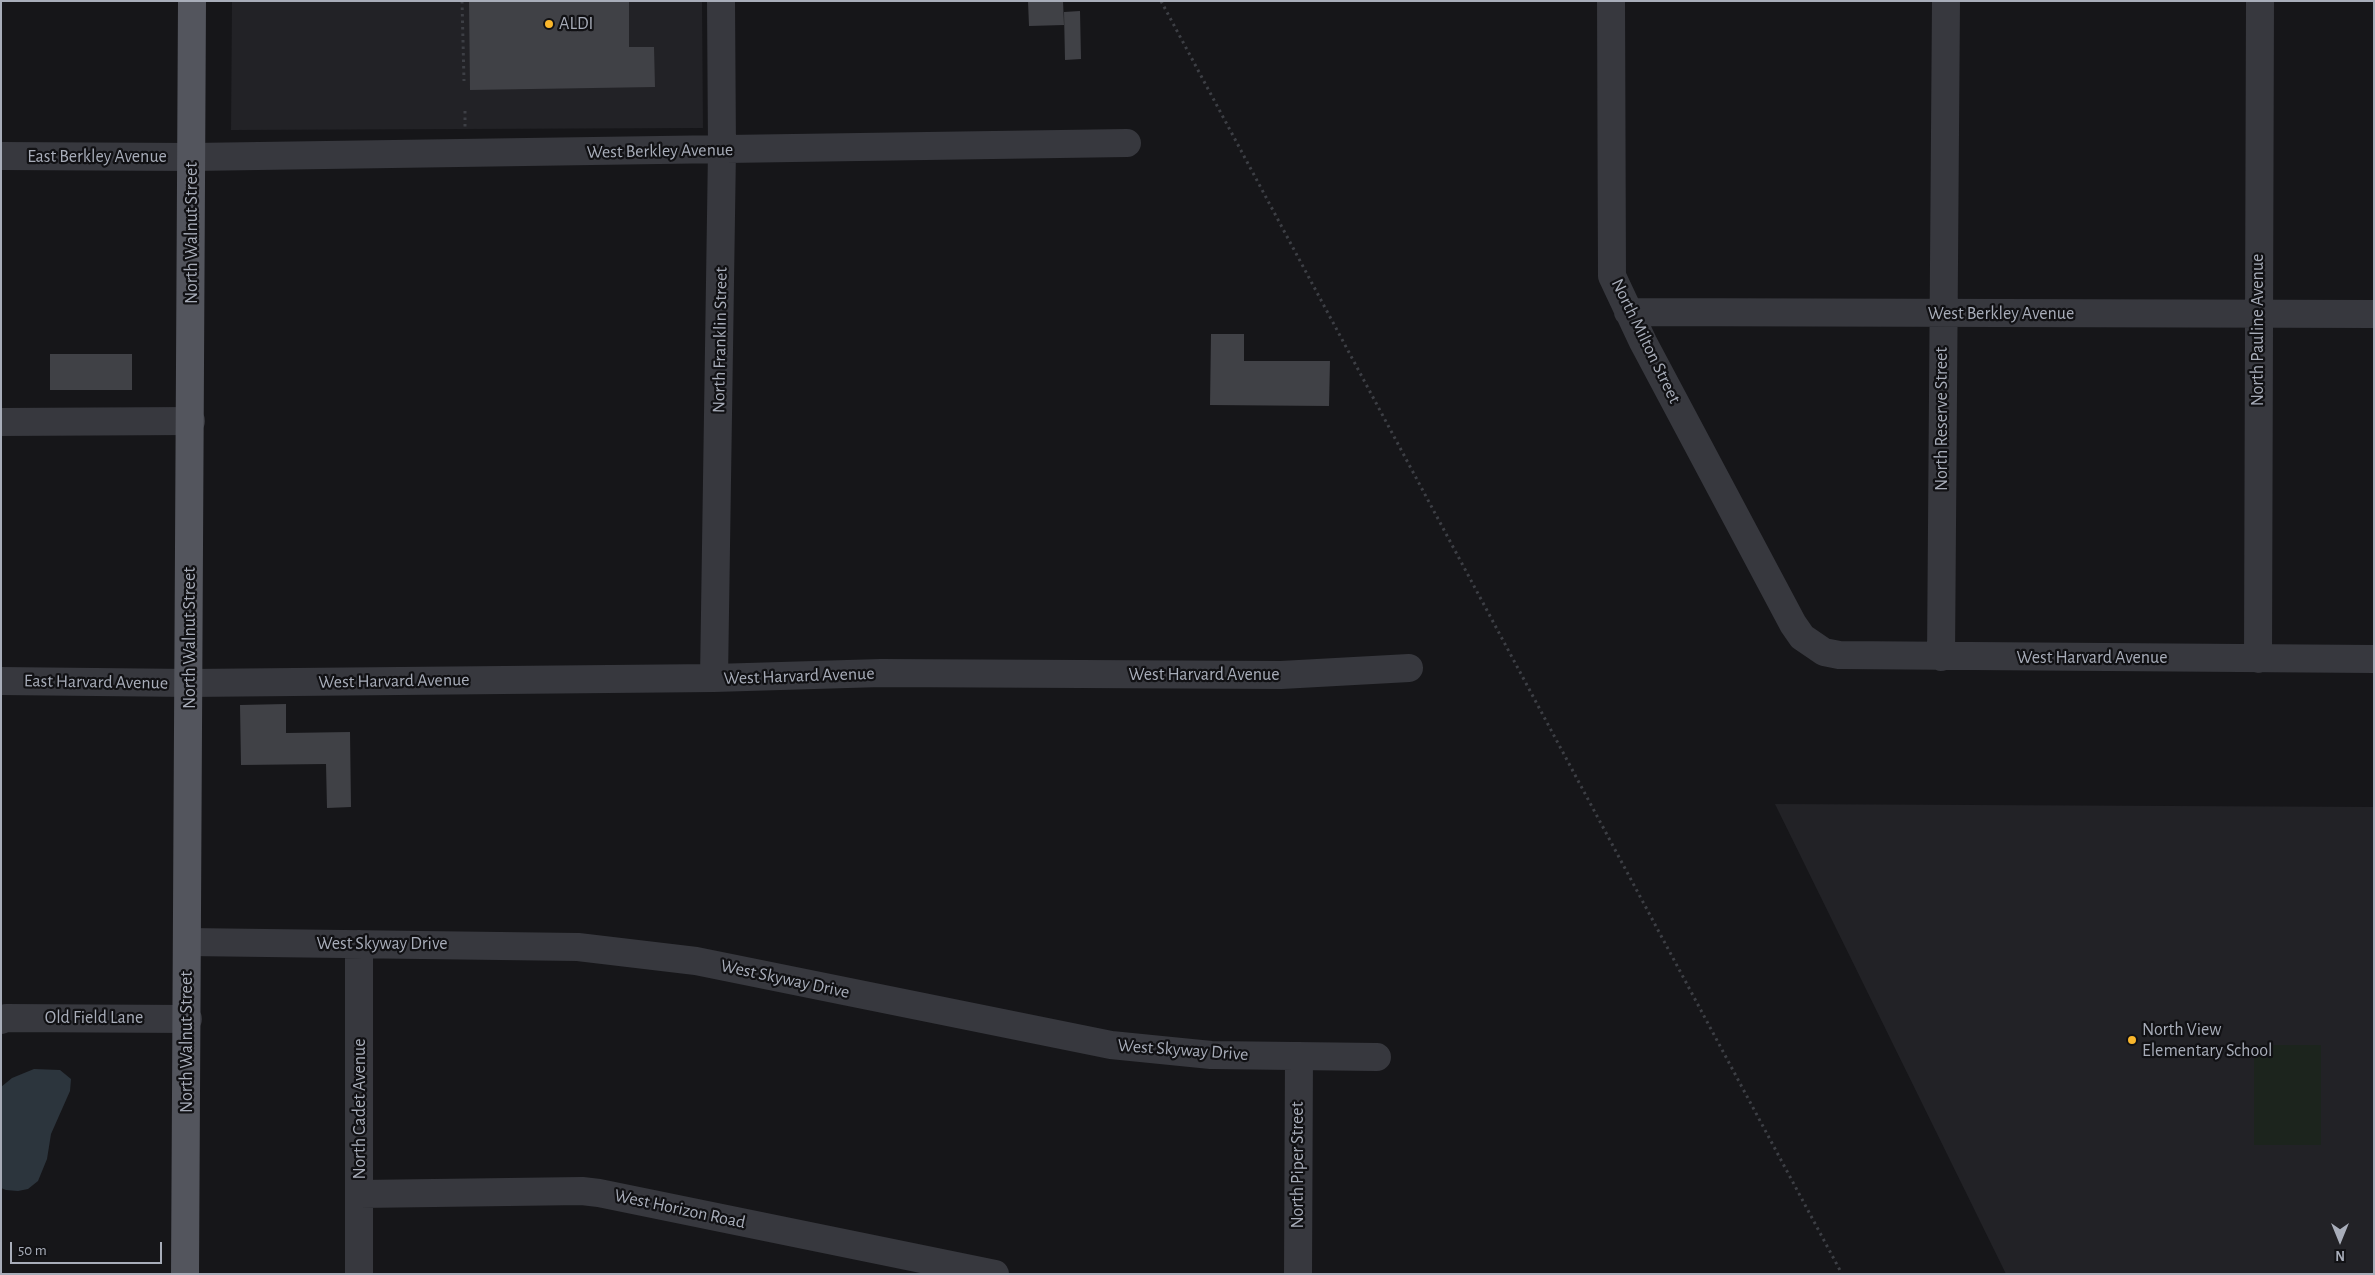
<!DOCTYPE html>
<html>
<head>
<meta charset="utf-8">
<style>
  body { margin:0 }
  #map { position:relative; width:2375px; height:1275px; overflow:hidden; background:#161619; font-family:"Alegreya Sans",sans-serif }
  canvas { display:block }
  .frame { position:absolute; inset:0; border:2px solid #a8adb9; pointer-events:none }
  .north { position:absolute; left:2315px; top:1215px; width:50px; height:50px; -webkit-text-stroke:4px #111114; paint-order:stroke; rotate:180deg; font-size:14px; font-weight:700; line-height:20px; text-align:center; color:#a8adb9 }
  .north::after { content:''; display:block; margin:auto; width:18px; height:22px; background:#a8adb9; clip-path:polygon(50% 0,100% 100%,50% 72%,0 100%) }
  .scale { position:absolute; left:10px; top:1242px; width:152px; height:22px; box-sizing:border-box; border:2px solid #a8adb9; border-top:0; padding-left:6px; font-size:15px; line-height:18px; white-space:nowrap; color:#a8adb9; -webkit-text-stroke:4px #111114; paint-order:stroke }
</style>
</head>
<body>
<div id="map">
<canvas width="2375" height="1275"></canvas>
<div class="frame"></div>
<div class="north">N</div>
<div class="scale">50 m</div>
</div>
<script>
const context = document.querySelector('canvas').getContext('2d');
context.lineJoin = 'round';
function fillPath(path, color) {
  context.fillStyle = color;
  context.fill(path, 'evenodd');
}
function shape(rows) {
  const path = new Path2D();
  for (const r of rows) {
    path.moveTo(r[0], r[1]);
    for (let i = 2; i < r.length; i += 2) path.lineTo(r[i], r[i + 1]);
  }
  return path;
}
function strokePath(path, color, width, dash) {
  context.strokeStyle = color;
  context.lineWidth = width;
  context.lineCap = dash ? 'butt' : 'round';
  context.setLineDash(dash || []);
  context.stroke(path);
}
function write(font, color, halo, rows, align = 'center') {
  context.font = font + ' "Alegreya Sans",sans-serif';
  context.lineWidth = 4.5;
  context.setLineDash([]);
  context.textBaseline = 'middle';
  context.strokeStyle = halo;
  context.fillStyle = color;
  for (const [text, x, y, turn = 0] of rows) {
    context.save();
    context.translate(x, y);
    context.rotate((+turn || 0) * Math.PI / 180);
    context.textAlign = isNaN(turn) ? turn : align;
    if (halo) context.strokeText(text, 0, 0);
    context.fillText(text, 0, 0);
    context.restore();
  }
}
fillPath(shape([
  [232,1,702,1,703,128,231,130],
  [1775,804,2374,807,2374,1274,2006,1274]
]), '#222226');
fillPath(shape([
  [2254,1045,2321,1045,2321,1145,2254,1145]
]), '#1c241d');
fillPath(shape([
  [34,1069,60,1070,71,1079,70,1091,51,1134,47,1159,38,1181,28,1189,18,1191,6,1190,1,1188,1,1087,12,1078]
]), '#2c353d');
fillPath(shape([
  [469,1,629,1,629,47,654,47,655,87,470,90],
  [1028,1,1063,1,1064,25,1029,26],
  [1080,11,1081,59,1065,60,1064,12],
  [1211,334,1244,334,1244,361,1330,361,1329,406,1210,405],
  [50,354,132,354,132,390,50,390],
  [286,704,286,733,350,732,351,807,327,808,326,764,241,765,240,705]
]), '#404146');
strokePath(shape([
  [462,1,464,81],
  [1161,1,1842,1274],
  [465,111,465,129]
]), '#3d3f45', 3, [2.5, 4]);
strokePath(shape([
  [1611,1,1612,276,1643,342,1793,624,1802,637,1824,652,1839,655,2374,659],
  [1,156,192,157,1127,143],
  [1628,312,2374,314],
  [1,422,191,421],
  [1941,657,1946,1],
  [2258,659,2260,1],
  [714,678,722,150,721,1],
  [1,681,190,683,714,678,881,673,1281,675,1409,668],
  [188,942,578,947,696,961,1111,1045,1211,1055,1377,1057],
  [359,944,359,1274],
  [1,1020,6,1018,188,1019],
  [360,1194,582,1191,599,1193,995,1274],
  [1298,1274,1299,1056]
]), '#37383e', 28);
strokePath(shape([
  [185,1274,192,1]
]), '#53555d', 28);
for (const [x, y, r, color] of [
  [549,24,5,"#fab72c"],
  [2132,1040,5,"#fab72c"]
]) {
  const dot = new Path2D();
  dot.arc(x, y, r, 0, 2 * Math.PI);
  context.fillStyle = color;
  context.fill(dot);
  strokePath(dot, '#111114', 2);
}
write('18px', '#a8adb9', '#111114', [
  ["ALDI",559,24],
  ["North View",2142,1030],
  ["Elementary School",2142,1051]
], 'left');
write('18px', '#a8adb9', '#111114', [
  ["West Berkley Avenue",660,151,-1],
  ["East Berkley Avenue",97,157],
  ["North Walnut Street",192,233,-90],
  ["West Berkley Avenue",2001,314],
  ["North Pauline Avenue",2258,330,-90],
  ["North Franklin Street",720,340,-89],
  ["North Milton Street",1646,341,64],
  ["North Reserve Street",1942,419,-90],
  ["North Walnut Street",190,638,-90],
  ["West Harvard Avenue",2092,658],
  ["West Harvard Avenue",1204,675],
  ["West Harvard Avenue",799,676,-2],
  ["West Harvard Avenue",394,681,-1],
  ["East Harvard Avenue",96,682,1],
  ["West Skyway Drive",382,944],
  ["West Skyway Drive",785,979,12],
  ["Old Field Lane",94,1018],
  ["North Walnut Street",187,1042,-90],
  ["West Skyway Drive",1183,1050,4],
  ["North Cadet Avenue",360,1109,-90],
  ["North Piper Street",1298,1165,-90],
  ["West Horizon Road",680,1209,12]
]);
</script>
</body>
</html>
